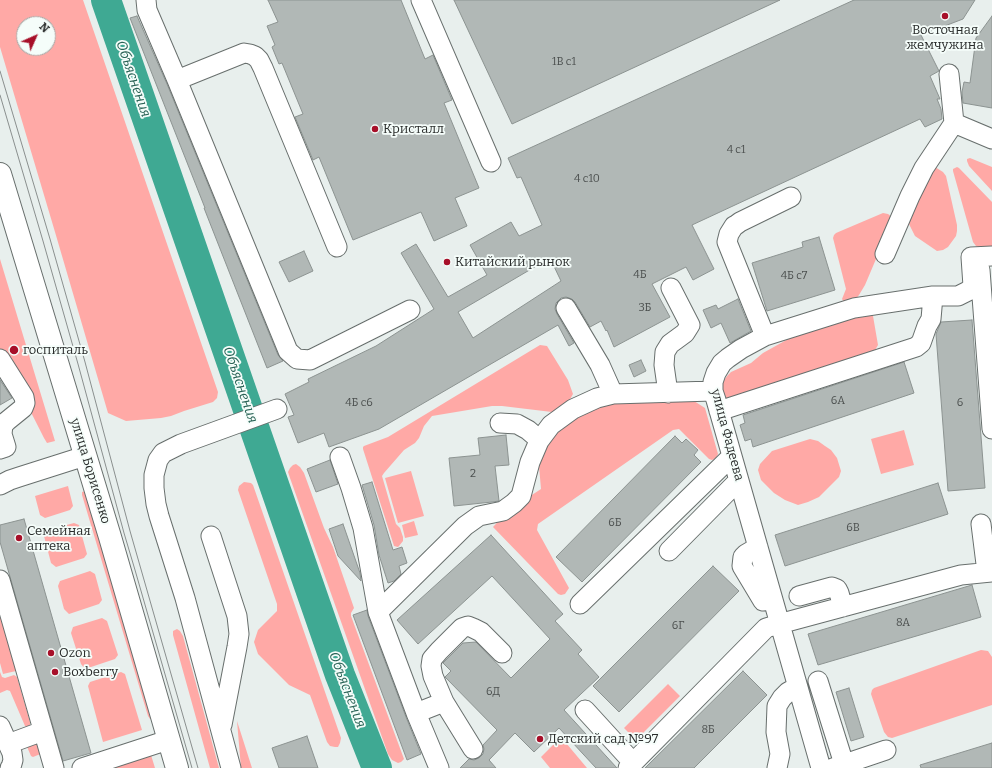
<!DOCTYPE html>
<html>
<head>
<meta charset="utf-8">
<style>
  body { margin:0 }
  #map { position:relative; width:992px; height:768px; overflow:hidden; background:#e8efed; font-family:Bitter,serif }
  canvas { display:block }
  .north { position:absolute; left:16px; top:16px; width:40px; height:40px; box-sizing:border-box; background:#f5fdfa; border:1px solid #a3a9a7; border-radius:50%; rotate:45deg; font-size:11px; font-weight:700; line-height:16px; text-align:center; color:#292c2b }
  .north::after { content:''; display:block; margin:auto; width:14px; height:18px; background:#a70f29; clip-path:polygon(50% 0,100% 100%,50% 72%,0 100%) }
</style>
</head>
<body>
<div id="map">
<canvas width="992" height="768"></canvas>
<div class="north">N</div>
</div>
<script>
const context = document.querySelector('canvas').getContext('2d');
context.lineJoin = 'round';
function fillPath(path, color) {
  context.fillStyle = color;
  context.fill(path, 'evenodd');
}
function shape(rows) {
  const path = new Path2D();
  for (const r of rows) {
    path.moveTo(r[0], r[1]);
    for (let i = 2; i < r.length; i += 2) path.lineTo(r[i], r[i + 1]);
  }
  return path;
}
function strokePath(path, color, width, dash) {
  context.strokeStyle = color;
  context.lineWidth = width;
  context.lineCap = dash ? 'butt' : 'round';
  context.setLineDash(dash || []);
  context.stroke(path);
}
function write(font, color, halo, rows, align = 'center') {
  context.font = font + ' Bitter,serif';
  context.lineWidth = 3.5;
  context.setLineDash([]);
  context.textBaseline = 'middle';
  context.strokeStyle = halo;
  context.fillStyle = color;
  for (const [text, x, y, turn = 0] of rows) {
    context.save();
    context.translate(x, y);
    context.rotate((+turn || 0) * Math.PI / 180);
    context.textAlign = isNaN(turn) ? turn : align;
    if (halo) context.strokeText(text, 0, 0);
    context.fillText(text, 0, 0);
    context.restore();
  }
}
fillPath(shape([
  [0,0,83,0,218,392,217,398,213,402,184,411,171,416,161,418,126,421,108,413,55,232,0,47],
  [24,24,48,24,48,48,24,48],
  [970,158,992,167,992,191,969,166,967,161,967,159],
  [935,167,943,172,946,176,957,225,957,231,956,236,948,247,943,250,937,251,915,236,909,224,910,216,914,198],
  [957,167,959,168,992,202,992,248,981,248,976,246,973,242,953,171,953,169],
  [883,213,888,214,892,217,893,219,865,285,859,295,855,300,844,302,842,299,846,289,833,238,834,235,836,233],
  [0,259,55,441,47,443,44,438,0,351],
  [867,313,873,316,878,345,874,352,729,400,725,397,723,393,722,386,724,380,728,375,731,372,751,363,763,353,790,338,806,331],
  [540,345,547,346,568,380,573,394,569,401,567,404,552,412,502,406,492,406,432,416,424,426,419,438,415,443,404,450,384,473,382,476,396,524,400,528,403,537,403,541,399,546,398,547,394,546,363,449,363,447,364,446,388,437],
  [694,401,705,408,718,454,716,458,712,460,709,459,679,429,673,430,538,524,537,530,569,588,565,594,561,595,558,594,493,527,509,510,541,489,539,466,549,440,554,434,588,410,616,403],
  [904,430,914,465,881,474,871,439],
  [810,439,818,441,825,446,831,450,837,458,841,471,839,477,819,497,808,502,798,505,785,500,774,493,761,480,758,470,760,464,772,451],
  [296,464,300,467,304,473,324,528,333,547,354,608,351,613,351,616,404,759,401,762,398,763,392,760,388,754,290,478,288,472,290,468,293,465],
  [411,471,424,516,398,523,385,478],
  [244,482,251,483,253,485,341,738,340,743,338,747,335,747,330,746,327,742,310,695,289,685,258,654,254,642,258,630,277,611,277,604,238,490,239,486],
  [68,486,73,506,70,510,45,518,40,515,35,496],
  [85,491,87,492,152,719,150,719,148,716,82,495,82,492],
  [414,521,418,535,405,538,402,525],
  [74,523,79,525,87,554,84,558,56,567,51,563,44,536,48,530],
  [90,571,95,574,102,600,99,604,69,614,64,609,58,586,60,581],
  [0,618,1,618,16,671,3,674,0,663],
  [102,618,107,621,118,655,115,659,85,669,81,664,71,633,73,627],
  [177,629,180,631,183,636,219,768,210,768,173,635,173,631],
  [981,650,988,651,992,657,992,705,892,738,888,737,884,732,871,694,872,690,874,688],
  [0,672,2,677,5,678,14,675,17,677,30,722,30,725,27,727,25,726,10,691,7,690,0,693],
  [121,672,125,674,142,730,103,742,88,686,90,682],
  [668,684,680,696,636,740,624,728],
  [237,721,252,768,241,768],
  [38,736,43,753,33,757,31,756,25,742],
  [561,737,587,768,550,768,541,757],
  [151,755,155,768,110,768]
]), '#ffa9a6');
strokePath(shape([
  [106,0,340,675,377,768]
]), '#3fa993', 30);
const building = shape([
  [268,0,401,0,425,59,433,55,452,100,444,103,479,188,455,198,467,226,434,241,421,212,353,240,319,157,313,160,295,117,303,114,282,63,279,64,272,47,275,45,267,26,278,22,268,0],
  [454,0,780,0,512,124,454,0],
  [854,0,975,0,963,19,921,35,939,71,930,76,940,99,937,99,941,109,942,119,925,127,920,119,692,225,714,269,693,280,686,267,652,284,670,317,614,347,607,330,606,331,601,321,590,327,575,302,572,299,566,297,561,298,556,303,555,309,557,314,574,343,569,346,558,325,379,429,329,447,324,433,298,443,288,417,294,415,285,394,309,382,308,379,376,346,434,309,401,253,416,244,448,297,487,275,470,245,511,222,519,236,542,225,521,177,517,178,508,158,854,0],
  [550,258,561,281,473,338,458,312,550,258],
  [137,16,167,84,278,355,283,361,267,368,204,208,205,208,130,18,137,16],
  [992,16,992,108,963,103,962,92,964,82,970,83,976,38,992,16],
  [819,237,835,290,767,311,752,263,803,247,802,242,819,237],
  [304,251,313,271,289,282,279,262,304,251],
  [738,299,751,331,730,343,721,323,711,328,703,310,716,305,718,309,738,299],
  [972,320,985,488,948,491,936,334,941,322,972,320],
  [641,360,646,371,634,377,629,365,641,360],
  [904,362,914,393,753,447,751,439,745,441,740,425,745,423,743,415,904,362],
  [0,380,12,398,0,405,0,380],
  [506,435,509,465,495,466,499,501,492,502,454,506,449,458,480,455,478,438,506,435],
  [675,436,682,443,686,439,698,450,694,455,701,462,582,582,556,557,675,436],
  [330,460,338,484,316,492,307,469,330,460],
  [372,482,393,550,402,547,407,563,399,566,401,574,394,581,388,583,379,555,374,525,362,485,372,482],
  [938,483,948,514,785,566,775,535,938,483],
  [24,519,91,753,63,761,0,542,0,525,24,519],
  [343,524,360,573,361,581,338,556,329,529,343,524],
  [491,535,563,614,555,621,582,650,578,654,599,677,564,710,617,768,596,768,559,728,534,752,515,733,489,760,496,768,460,768,469,759,474,760,479,758,483,754,484,749,483,745,497,730,446,678,445,677,451,671,443,663,463,643,476,642,511,678,550,639,492,576,418,644,397,620,491,535],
  [713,566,739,591,619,712,593,686,713,566],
  [972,585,981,617,818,665,808,634,972,585],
  [367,610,368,616,406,717,421,754,407,760,353,615,367,610],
  [743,671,767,695,694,768,645,768,743,671],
  [849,688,864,737,851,741,836,692,849,688],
  [307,736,318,768,279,768,272,748,307,736],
  [992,743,992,768,921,768,920,765,992,743]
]);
fillPath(building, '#b1b8b6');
strokePath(building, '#8c9391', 1);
const minor = shape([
  [146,0,147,10,177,80,288,351,297,359,310,360,410,310],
  [421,0,491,162],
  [949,74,954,123,992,139],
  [177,80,244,53,250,54,255,56,259,60,263,68,337,247],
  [885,254,910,196,924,168,954,123],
  [980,270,992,429],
  [566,308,600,365,613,394],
  [765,336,727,242,729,234,734,226,736,225,740,222,791,197],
  [0,359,24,397,25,403,23,408,7,421,3,425,2,434,6,447,0,449],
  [668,393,664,365,665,352,670,344,685,333,690,325,671,288],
  [719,411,916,347,921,343,927,326,931,319,933,296],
  [500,423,517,424,528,430,535,436,539,441],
  [340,457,351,488,363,528,378,612,416,713,439,768],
  [0,485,10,480,19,477,85,456],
  [981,524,987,572],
  [211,536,237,616,239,634,237,647,222,725],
  [758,547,746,554,743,557,742,566,763,601],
  [669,551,738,481],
  [0,580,54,768],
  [799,596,832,587,837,589,839,593,843,607],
  [580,604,732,456],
  [378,612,465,526,479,516,503,511,514,503,521,496,530,462,539,441,551,425,573,409,597,398,613,394,713,391],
  [818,681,844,764],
  [444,702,433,676,431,666,432,659,439,651,462,628,468,626,473,628,481,632,502,653],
  [585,710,627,756,634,762],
  [416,713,444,702,473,749],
  [0,726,8,744],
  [10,768,11,767,13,760,12,753,8,744,43,731],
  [82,768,168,740],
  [231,768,185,598,159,516,156,504,154,488,154,475,158,460,163,453,181,444,277,409],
  [628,768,766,628,779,624,961,575,992,572],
  [777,768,780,754,776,732,777,706,782,698,788,692,797,687],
  [821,768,716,400,713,391,713,382,716,373,722,363,728,358,741,349,765,336,854,308,933,296,958,296,968,291,973,286,971,257,992,256],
  [833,768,886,750]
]);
const major = shape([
  [0,174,110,537,177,768]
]);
strokePath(minor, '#686f6d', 21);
strokePath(major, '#686f6d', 24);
strokePath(minor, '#fff', 19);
strokePath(major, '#fff', 22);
strokePath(shape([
  [0,71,50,239,85,362,130,531,198,768],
  [0,95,43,241,78,364,124,533,135,570,192,768]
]), '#8a8f8e', 1);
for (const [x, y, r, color] of [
  [945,16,4,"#a70f29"],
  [375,129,4,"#a70f29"],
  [447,262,4,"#a70f29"],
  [14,350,5,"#a70f29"],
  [19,538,4,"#a70f29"],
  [51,653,4,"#a70f29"],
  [55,672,4,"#a70f29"],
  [540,739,4,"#a70f29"]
]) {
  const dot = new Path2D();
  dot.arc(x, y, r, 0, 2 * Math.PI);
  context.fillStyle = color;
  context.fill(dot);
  strokePath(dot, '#f5fdfa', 1.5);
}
write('11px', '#4b4f4e', null, [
  ["1В с1",564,62],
  ["4 с1",736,150],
  ["4 с10",587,179],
  ["4Б",640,275],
  ["4Б с7",794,276],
  ["3Б",645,308],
  ["6А",838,401],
  ["4Б с6",359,403],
  ["6",960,403],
  ["2",473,474],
  ["6Б",615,523],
  ["6В",853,528],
  ["8А",903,623],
  ["6Г",678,626],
  ["6Д",493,692],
  ["8Б",708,730]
]);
write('13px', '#292c2b', '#f5fdfa', [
  ["Восточная",945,30,"center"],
  ["жемчужина",945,45,"center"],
  ["Кристалл",383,129],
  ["Китайский рынок",455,262],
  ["госпиталь",23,350],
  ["Семейная",27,531],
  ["аптека",27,546],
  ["Ozon",59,653],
  ["Boxberry",63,672],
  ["Детский сад №97",548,739]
], 'left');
write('13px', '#292c2b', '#f5fdfa', [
  ["улица Фадеева",727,435,75],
  ["улица Борисенко",90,471,73]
]);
write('italic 14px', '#2a6356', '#f5fdfa', [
  ["Объяснения",133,79,71],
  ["Объяснения",240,385,71],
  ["Объяснения",347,690,69]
]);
</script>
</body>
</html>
